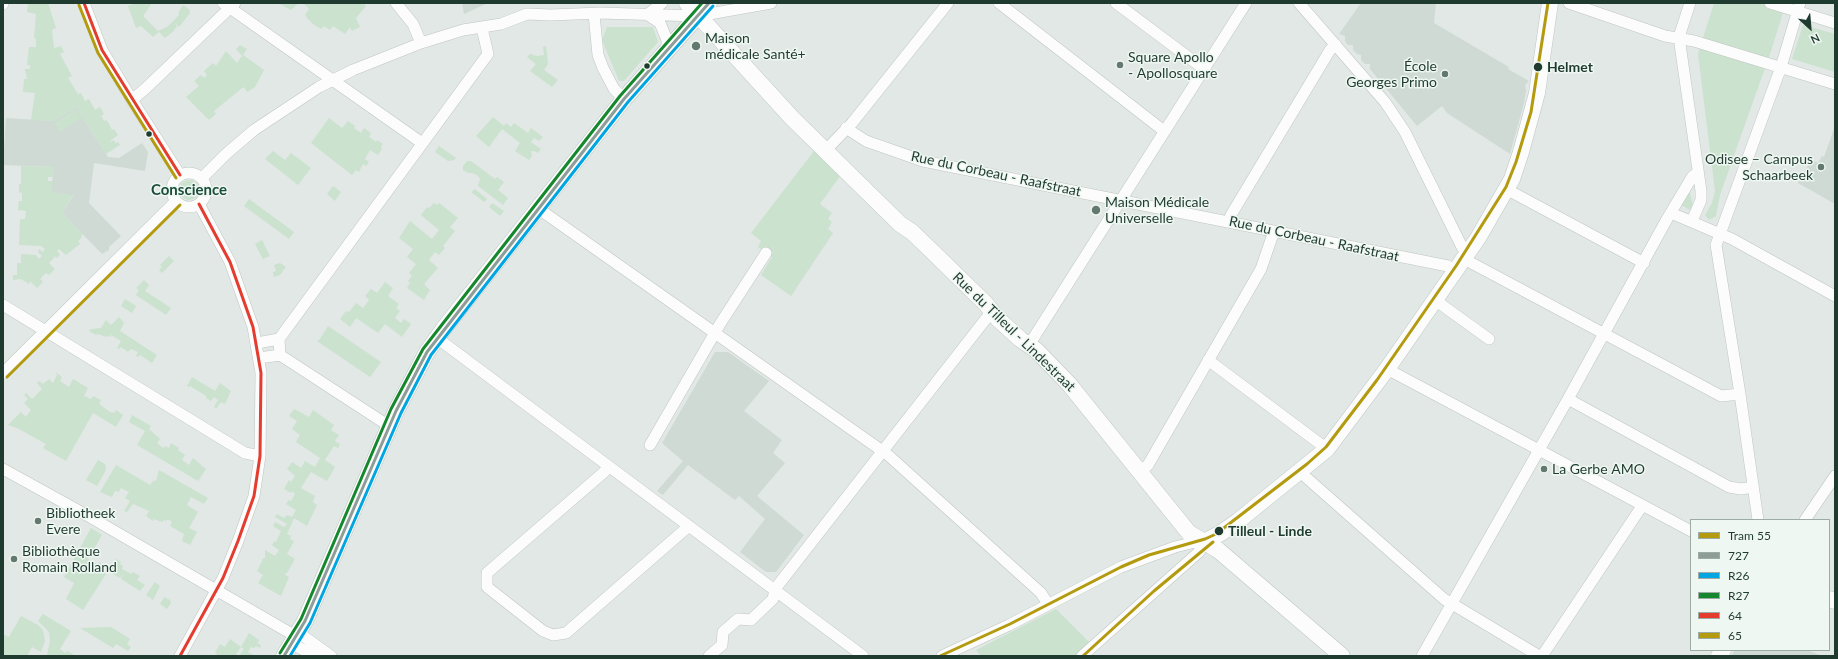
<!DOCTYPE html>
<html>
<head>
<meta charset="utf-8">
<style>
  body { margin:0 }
  #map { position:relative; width:1838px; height:659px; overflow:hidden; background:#e2e8e5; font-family:Lato,sans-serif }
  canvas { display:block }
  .frame { position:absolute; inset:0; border:4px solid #1f3b30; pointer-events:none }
  .legend { position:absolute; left:1690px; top:519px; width:140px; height:132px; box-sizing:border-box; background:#eff7f2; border:1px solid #9caca4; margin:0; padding:5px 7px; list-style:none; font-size:12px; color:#1f3b30 }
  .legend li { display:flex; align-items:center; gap:8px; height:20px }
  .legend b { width:20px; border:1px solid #9caca4 }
  .north { position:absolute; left:1790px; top:8px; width:40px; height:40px; -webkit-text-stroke:3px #eff7f2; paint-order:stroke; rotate:154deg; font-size:11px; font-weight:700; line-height:16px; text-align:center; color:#1f3b30 }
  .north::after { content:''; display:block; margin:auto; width:14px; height:18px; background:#1f3b30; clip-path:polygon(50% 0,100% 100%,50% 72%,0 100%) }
</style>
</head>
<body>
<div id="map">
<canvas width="1838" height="659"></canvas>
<div class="frame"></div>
<ul class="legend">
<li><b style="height:5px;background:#b39a0e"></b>Tram 55</li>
<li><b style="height:5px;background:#8f9d98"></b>727</li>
<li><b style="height:5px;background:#00a6e2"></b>R26</li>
<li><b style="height:5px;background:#15882e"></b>R27</li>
<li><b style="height:5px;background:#e43c2e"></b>64</li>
<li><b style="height:5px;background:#b39a0e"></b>65</li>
</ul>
<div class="north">N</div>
</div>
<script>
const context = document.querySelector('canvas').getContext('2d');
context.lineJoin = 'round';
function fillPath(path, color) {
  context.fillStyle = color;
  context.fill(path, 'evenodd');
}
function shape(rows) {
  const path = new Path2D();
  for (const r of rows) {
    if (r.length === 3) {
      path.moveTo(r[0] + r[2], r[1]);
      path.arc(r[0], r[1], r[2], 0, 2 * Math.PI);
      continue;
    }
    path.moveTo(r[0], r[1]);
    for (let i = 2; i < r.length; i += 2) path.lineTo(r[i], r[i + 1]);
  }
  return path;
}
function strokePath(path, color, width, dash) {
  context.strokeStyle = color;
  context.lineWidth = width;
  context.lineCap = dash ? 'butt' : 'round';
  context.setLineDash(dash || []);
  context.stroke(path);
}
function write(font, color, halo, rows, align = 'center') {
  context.font = font + ' Lato,sans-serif';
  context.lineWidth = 3;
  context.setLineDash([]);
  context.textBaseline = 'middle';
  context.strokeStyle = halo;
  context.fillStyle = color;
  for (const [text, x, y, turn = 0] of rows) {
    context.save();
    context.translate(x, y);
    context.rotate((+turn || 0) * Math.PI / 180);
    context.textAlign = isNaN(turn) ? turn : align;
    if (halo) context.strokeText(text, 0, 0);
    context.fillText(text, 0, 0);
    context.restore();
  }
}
fillPath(shape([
  [462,3,488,3,464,14],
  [1361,3,1436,3,1434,23,1509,67,1508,69,1529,81,1525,85,1526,91,1524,103,1510,154,1447,113,1442,106,1417,126,1370,69,1370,64,1365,64,1361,60,1361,55,1357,54,1353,50,1353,45,1348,45,1345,41,1345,36,1339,34],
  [76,107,108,157,119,158,142,143,148,152,145,171,94,163,89,203,121,236,109,247,109,250,102,254,62,213,73,196,51,192,54,167,3,165,6,118,53,121],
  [1835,126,1835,204,1798,183,1811,160,1818,163,1822,156,1824,157],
  [715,352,728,352,769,381,744,411,782,440,773,453,785,463,757,496,804,535,776,572,766,572,740,552,765,519,739,496,735,500,688,465,663,495,657,491,683,461,662,443],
  [1735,650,1807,650,1822,656,1731,656]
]), '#cfdad4');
fillPath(shape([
  [38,3,48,3,56,28,52,30,54,48,61,46,64,52,60,54,72,76,68,78,78,94,81,93,85,101,89,99,95,110,100,107,104,114,101,116,104,121,106,120,108,122,112,130,114,129,118,135,110,141,111,142,113,140,116,143,118,142,120,145,106,154,76,107,53,121,31,120,35,93,23,92,24,79,27,79,25,69,30,69,30,65,27,65,29,47,36,47,36,39,34,38,36,14,27,12,28,4],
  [137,3,152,3,143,16,158,31,167,27,179,15,178,13,183,5,190,10,190,13,179,27,175,23,177,27,174,29,175,30,165,38,159,32,153,37,141,26,136,28,128,6],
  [278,3,299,3,291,10],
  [303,3,363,3,366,6,356,18,360,27,352,31,350,27,345,34,333,26,330,30,324,26,321,29,313,24,306,17,307,16,305,15,309,9],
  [1714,3,1786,3,1771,51,1720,195,1716,216,1709,220,1705,215,1712,203,1715,191,1698,54],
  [1803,25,1835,34,1835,72,1792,59],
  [607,27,653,27,658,42,624,81,619,81,602,40],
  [240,45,247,49,243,55,264,70,255,87,247,92,244,87,241,89,214,111,216,114,209,120,186,97,199,86,194,81,201,75,204,78,207,75,204,71,213,63,216,66,226,51,237,63,242,56,236,49],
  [546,46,548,64,544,70,558,80,552,87,530,71,536,64,527,57,530,54,537,56,544,55,543,47],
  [75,109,82,118,60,132,54,123],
  [493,117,504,126,506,123,511,127,514,123,528,133,531,128,543,137,539,141,534,138,531,142,541,149,538,153,534,151,531,151,532,156,529,160,515,151,520,143,502,129,489,147,476,136],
  [329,118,342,128,348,121,355,126,354,128,361,133,364,128,371,133,369,137,376,142,377,140,383,144,381,146,382,149,378,155,370,150,365,159,369,162,366,166,363,164,359,172,356,170,352,175,311,143],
  [439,146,456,158,454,160,448,161,435,152],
  [273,151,285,160,291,153,311,168,298,185,265,159],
  [814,151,840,176,820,204,832,213,828,219,832,222,828,229,833,233,791,296,761,275,772,257,758,247,761,241,751,233],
  [467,161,471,161,495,179,497,177,504,182,498,190,508,198,503,205,478,186,480,179,477,175,472,173,468,173,463,170,463,166],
  [21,166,55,167,53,177,48,177,48,181,53,181,51,192,73,195,62,213,83,234,81,236,82,237,78,241,80,244,66,255,59,249,57,251,60,255,57,258,54,256,54,258,49,263,55,269,49,275,46,273,40,279,43,282,37,288,30,281,29,284,21,279,13,280,13,275,17,275,17,263,21,263,21,254,36,255,39,259,42,256,38,252,39,249,43,252,45,249,41,246,19,245,20,219,25,219,26,211,18,210,19,201,22,201,22,193,19,192,19,184,21,184],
  [189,190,10],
  [333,186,341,192,335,201,327,194],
  [475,189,487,199,484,202,471,192],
  [1689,190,1693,205,1690,210,1680,204],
  [249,199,294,232,289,239,244,206],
  [434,203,437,205,439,203,458,218,450,227,455,231,443,246,445,248,439,255,435,252,429,260,438,268,424,284,430,290,424,300,407,288,410,283,408,281,412,276,409,273,416,264,407,257,413,249,399,238,410,221,432,239,439,230,421,215,427,207,429,208],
  [492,203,504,211,500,216,489,207],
  [262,240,270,256,263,259,255,244],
  [169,256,174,261,162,273,159,270,162,267,160,265],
  [280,263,286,267,280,275,274,277,273,272,276,271,274,265],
  [144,280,149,285,145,291,171,308,166,315,136,295,139,290,136,288],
  [385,282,393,288,388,296,399,304,396,308,400,311,395,318,401,323,404,319,411,324,402,337,385,324,378,333,356,318,350,327,340,319,346,311,349,312,356,303,363,308,369,300,365,296,371,289,377,293],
  [125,299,136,306,132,313,121,306],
  [119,317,124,323,120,331,157,355,152,363,140,355,138,357,136,356,138,352,131,349,128,352,121,347,119,349,117,348,121,341,111,335,110,337,107,336,106,337,98,334,96,335,89,331,91,329,101,328,106,320,111,325],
  [328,326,381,362,370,377,317,341,320,339],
  [55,372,62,377,60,381,69,387,73,379,88,388,84,396,91,399,93,396,101,400,99,404,110,412,114,413,116,410,123,415,116,427,93,413,66,461,43,448,46,444,17,428,8,425,21,412,26,417,31,410,24,403,28,399,24,395,26,393,32,399,42,389,37,383,39,381,43,384,49,379,53,383,57,375],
  [192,377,215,391,220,383,231,391,225,404,221,402,216,409,214,407,218,400,214,397,211,401,206,398,206,396,190,386,189,387,187,386],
  [294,409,309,417,313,410,334,425,331,430,339,435,335,441,340,444,338,448,334,446,325,460,335,467,327,481,311,472,301,488,315,496,313,502,317,505,307,526,294,518,287,534,291,536,290,539,294,541,287,554,295,559,287,573,284,574,289,577,281,596,258,583,263,575,257,571,262,561,262,559,265,558,265,550,275,556,279,550,272,545,274,541,276,542,281,531,273,526,275,522,284,527,287,524,275,517,277,514,284,518,287,515,292,517,296,510,286,504,289,500,291,501,295,494,292,491,291,493,284,489,289,480,291,482,295,476,287,469,292,462,301,468,305,461,315,467,320,458,296,442,300,435,292,429,297,421,289,416],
  [132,415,151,426,149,429,160,439,157,443,162,447,164,448,165,446,169,448,171,443,179,448,178,450,185,455,182,460,189,465,193,458,206,469,198,481,137,445,145,431,129,422],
  [98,460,105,464,106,470,97,486,86,480],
  [116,465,150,485,154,480,156,481,159,470,208,498,204,504,191,497,187,505,198,512,189,528,197,532,190,545,182,541,184,534,170,526,172,522,168,519,166,521,164,520,162,522,154,519,153,521,146,516,149,511,133,504,127,512,124,511,130,501,125,498,129,492,121,488,119,492,115,491,112,497,100,492],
  [91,528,102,535,88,559,97,564,99,562,110,569,116,559,121,562,120,564,123,566,122,569,131,574,133,572,140,576,137,580,145,585,140,591,121,579,124,573,120,578,108,571,83,610,66,599,74,583,64,577],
  [155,582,160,586,153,600,146,595],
  [164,597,170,600,171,603,167,609,160,604],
  [1056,609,1091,644,1075,656,981,656,976,650],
  [43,614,71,631,60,649,65,653,68,651,75,656,47,656,50,640,49,632,38,621],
  [21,616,38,625,43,630,45,641,41,652,32,647,27,656,3,656,3,634,9,637],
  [111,627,130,639,127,644,131,647,128,651,116,644,113,648,80,628],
  [249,633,259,640,257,643,261,645,260,648,256,646,254,648,251,647,248,652,255,656,239,656,244,649,241,647],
  [230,639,241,647,236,654,238,656,216,656,217,654,215,653,220,644,225,647]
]), '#cae2ce');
const street = shape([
  [84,3,102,50,132,100,180,175],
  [223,3,422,143],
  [396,3,413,24,421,43],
  [999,3,1164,131],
  [1116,3,1204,69],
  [1299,3,1385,102,1405,132,1462,247,1468,253],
  [1569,3,1665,36,1694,41,1835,84],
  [1690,3,1679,37,1701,191,1701,200,1692,221],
  [1770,3,1835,23],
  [3,4,3,3],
  [594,14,598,55,603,68,614,89,624,99],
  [647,15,662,3],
  [648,15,660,23,667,40,667,49],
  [132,100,146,88,235,3],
  [846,128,866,141,923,161,1448,266,1455,271],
  [825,151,852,123,948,3],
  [189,190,17],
  [202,178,226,154,254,130,319,87,353,70,421,43,463,30,501,24,527,14,551,15,600,13,698,16,771,3],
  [1506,189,1644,263],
  [539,209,888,455,1041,593,1048,604],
  [1671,213,1732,239,1835,296],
  [1229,221,1231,215,1330,50,1336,45],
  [1464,259,1721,396,1740,394],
  [1435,300,1489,339],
  [3,305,245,453,260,456],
  [437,338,863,656],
  [257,343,279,339],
  [1029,345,1246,3],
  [280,355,279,339,488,54,482,28],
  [259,358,280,355,389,426],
  [1208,360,1327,449],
  [1387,369,1691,531],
  [3,373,176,201],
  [1568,399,1729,487,1741,489,1753,487],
  [650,445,720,324,766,253],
  [609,467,603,473,487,573,487,587,543,631,553,635,566,633,689,526],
  [3,469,90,517,297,637],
  [1141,471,1148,465,1261,269,1274,231],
  [1300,472,1444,599,1539,656],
  [1758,520,1740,394,1716,245,1781,67,1800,3],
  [1805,520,1835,476],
  [299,633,331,656],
  [292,644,316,656],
  [180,656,223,578,238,541,254,496,260,456,261,373,253,327,230,262,199,204],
  [709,656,722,645,723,632,738,619,751,620,773,599,775,589,992,311],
  [942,656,1009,625,1121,567,1175,547,1191,543,1204,542],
  [1082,656,1199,552,1204,542],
  [1422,656,1568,399,1667,219,1692,177,1698,172],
  [1542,656,1642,506]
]);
const secondary = shape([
  [687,3,792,118,900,224,912,232,941,260,986,304,998,319,1020,339,1036,350,1069,384,1189,533,1218,550,1342,656],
  [1204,542,1221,533,1238,521,1327,449,1387,369,1478,238,1512,179,1521,152,1537,93,1550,3],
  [1829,599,1835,601],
  [284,656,305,621,396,411,427,352,445,327,624,99,709,3],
  [1719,656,1723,650]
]);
strokePath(street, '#bfc5c2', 12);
strokePath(secondary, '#bdc6c2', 17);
strokePath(street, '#fbfcfb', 11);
strokePath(secondary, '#fbfcfb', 16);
strokePath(shape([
  [284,656,305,621,396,411,427,352,624,99,709,3]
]), '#8f9d98', 3);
strokePath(shape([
  [290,656,310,623,401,413,431,355,628,102,713,6]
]), '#00a6e2', 3);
strokePath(shape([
  [280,653,301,619,391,409,423,349,620,96,702,3]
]), '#15882e', 3);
strokePath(shape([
  [84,3,102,50,180,175],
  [180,656,223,578,238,541,254,496,260,456,261,373,253,327,230,262,199,204]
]), '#e43c2e', 3);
strokePath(shape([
  [79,5,98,53,176,178],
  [7,377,180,205]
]), '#b39a0e', 3);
strokePath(shape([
  [940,656,1010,624,1121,567,1149,555,1205,539,1216,534,1307,464,1326,447,1377,380,1456,266,1506,187,1516,162,1531,112,1548,3],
  [1083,656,1154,591,1213,542]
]), '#b39a0e', 3);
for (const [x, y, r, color] of [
  [696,46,5,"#63786f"],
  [1120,65,4,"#63786f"],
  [647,66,3.5,"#1f3b30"],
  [1538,67,5,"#1f3b30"],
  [1445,74,4,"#63786f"],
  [149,134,3.5,"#1f3b30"],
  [1821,167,4,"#63786f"],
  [1096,210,5,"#63786f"],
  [1544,469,4,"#63786f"],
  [38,521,4,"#63786f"],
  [1219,531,5,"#1f3b30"],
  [14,559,4,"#63786f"]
]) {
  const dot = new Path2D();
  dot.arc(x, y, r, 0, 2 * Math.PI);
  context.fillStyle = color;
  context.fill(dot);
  strokePath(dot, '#eff7f2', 1.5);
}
write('14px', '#1f3b30', '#eff7f2', [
  ["Maison",705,38],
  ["médicale Santé+",705,54],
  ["Square Apollo",1128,57],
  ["- Apollosquare",1128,73],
  ["École",1437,66,"right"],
  ["Georges Primo",1437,82,"right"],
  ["Odisee – Campus",1813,159,"right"],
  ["Schaarbeek",1813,175,"right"],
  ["Maison Médicale",1105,202],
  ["Universelle",1105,218],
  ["La Gerbe AMO",1552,469],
  ["Bibliotheek",46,513],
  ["Evere",46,529],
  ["Bibliothèque",22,551],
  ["Romain Rolland",22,567]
], 'left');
write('bold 14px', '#1f3b30', '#eff7f2', [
  ["Helmet",1547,67],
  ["Tilleul - Linde",1228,531]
], 'left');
write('14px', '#1f3b30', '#eff7f2', [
  ["Rue du Corbeau - Raafstraat",996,174,12],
  ["Rue du Corbeau - Raafstraat",1314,239,12],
  ["Rue du Tilleul - Lindestraat",1014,332,44]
]);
write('bold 15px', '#1b4e3a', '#eff7f2', [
  ["Conscience",189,190]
]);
</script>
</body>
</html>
